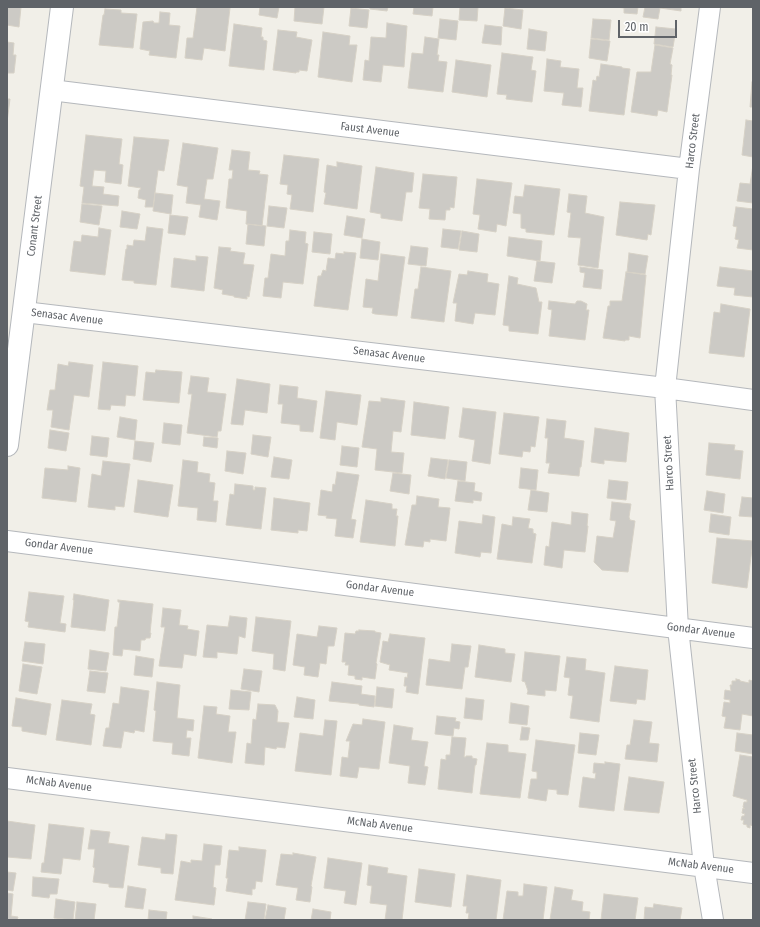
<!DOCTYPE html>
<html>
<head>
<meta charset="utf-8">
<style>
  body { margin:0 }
  #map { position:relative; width:760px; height:927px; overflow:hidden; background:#f1efe8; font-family:"Fira Sans Condensed",sans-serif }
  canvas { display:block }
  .frame { position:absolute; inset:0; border:8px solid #5f6368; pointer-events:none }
  .scale { position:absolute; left:618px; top:20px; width:59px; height:18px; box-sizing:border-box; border:2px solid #5f6368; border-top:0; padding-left:5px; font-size:12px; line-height:14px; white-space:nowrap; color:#5f6368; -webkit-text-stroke:3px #fff; paint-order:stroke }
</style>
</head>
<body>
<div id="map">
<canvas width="760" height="927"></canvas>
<div class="frame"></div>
<div class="scale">20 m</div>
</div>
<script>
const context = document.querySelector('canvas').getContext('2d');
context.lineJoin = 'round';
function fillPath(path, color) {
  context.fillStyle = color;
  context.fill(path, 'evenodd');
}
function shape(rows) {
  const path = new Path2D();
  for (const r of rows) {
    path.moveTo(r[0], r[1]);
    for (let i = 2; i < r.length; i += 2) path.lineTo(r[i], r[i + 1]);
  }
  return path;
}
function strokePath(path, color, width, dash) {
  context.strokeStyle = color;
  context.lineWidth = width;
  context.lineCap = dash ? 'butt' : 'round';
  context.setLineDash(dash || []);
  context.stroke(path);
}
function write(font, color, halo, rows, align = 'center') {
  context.font = font + ' "Fira Sans Condensed",sans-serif';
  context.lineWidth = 4;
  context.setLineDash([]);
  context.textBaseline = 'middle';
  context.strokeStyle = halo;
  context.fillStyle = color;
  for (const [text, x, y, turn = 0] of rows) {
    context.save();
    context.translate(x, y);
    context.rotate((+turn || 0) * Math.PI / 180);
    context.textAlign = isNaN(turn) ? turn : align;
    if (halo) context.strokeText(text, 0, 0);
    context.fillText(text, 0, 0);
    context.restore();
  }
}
const building = shape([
  [7,7,21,7,19,27,7,25,7,7],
  [197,7,230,8,225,51,204,48,202,60,185,58,187,38,193,38,197,7],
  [260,7,279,7,277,18,259,15,260,7],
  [295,7,324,7,322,24,294,21,295,7],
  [370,7,388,7,387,11,370,9,370,7],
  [414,7,433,7,432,16,413,14,414,7],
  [460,7,478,7,477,21,459,20,460,7],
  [615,7,638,7,637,14,624,13,624,8,615,7],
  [645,7,681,7,681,11,660,8,658,19,643,17,645,7],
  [351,8,369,10,367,28,349,26,351,8],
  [505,8,523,10,521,29,503,26,505,8],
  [105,9,121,10,121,13,137,14,133,48,99,45,103,15,104,15,105,9],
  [160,12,170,13,169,25,180,26,176,58,149,55,150,51,140,49,143,22,153,21,154,23,159,23,160,12],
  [440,19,458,21,456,40,438,38,440,19],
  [593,19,611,20,609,40,591,38,593,19],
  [387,23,407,26,404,67,383,65,381,82,363,80,365,60,369,61,371,37,386,38,387,23],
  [234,24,262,28,261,37,263,37,263,40,267,41,264,70,229,66,234,24],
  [485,25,502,27,501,45,482,43,485,25],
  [656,27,676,29,673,47,654,44,656,27],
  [529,29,547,32,545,51,527,49,529,29],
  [278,30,297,32,296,37,312,40,307,71,299,70,299,72,296,72,296,73,273,70,278,30],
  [323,32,350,36,349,45,357,45,352,82,318,77,323,32],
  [425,37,439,39,437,55,439,55,438,61,447,62,443,92,408,88,412,53,423,54,425,37],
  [591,39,610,41,607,61,589,58,591,39],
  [7,42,14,43,13,55,16,55,14,73,7,73,7,42],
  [655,45,673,48,670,64,672,65,671,75,672,75,667,112,658,110,657,116,631,112,637,72,651,72,655,45],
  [502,53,533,57,531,70,536,71,532,102,506,99,507,95,497,94,502,53],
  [547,59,561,61,560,67,579,69,577,88,583,88,581,107,562,105,564,93,544,91,547,59],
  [456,60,491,65,487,97,452,92,456,60],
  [601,64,622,67,622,68,630,69,624,115,589,111,593,80,596,81,597,76,599,77,601,64],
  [752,82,753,82,753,107,750,107,752,82],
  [7,99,10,99,7,122,7,99],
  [746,120,753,121,753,157,742,155,746,120],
  [86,135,122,139,119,164,123,165,121,184,105,182,106,171,94,170,92,186,104,187,103,194,119,196,118,206,82,203,84,187,80,186,86,135],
  [134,137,169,140,164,171,158,170,153,207,145,207,146,200,138,198,139,190,140,190,141,188,128,186,134,137],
  [183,143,218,148,213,179,207,179,204,199,220,201,217,220,199,217,201,205,186,203,188,187,177,185,183,143],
  [232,150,250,152,248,170,260,171,259,174,268,175,262,226,246,224,247,211,226,208,229,179,232,179,233,170,229,170,232,150],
  [284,155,319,159,313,212,290,209,292,195,287,194,288,185,280,184,284,155],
  [337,162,362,166,357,209,324,204,326,193,324,192,327,165,337,167,337,162],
  [753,165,753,203,737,201,740,183,750,184,753,165],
  [376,167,414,173,412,192,406,192,402,221,381,218,381,214,370,212,376,167],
  [423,174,457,177,454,208,450,207,450,210,446,210,445,220,429,219,430,209,419,208,423,174],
  [477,179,512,183,506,226,497,224,496,232,478,229,480,215,473,214,477,179],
  [525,185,560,189,554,235,526,232,526,229,521,228,521,214,513,213,515,196,523,197,525,185],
  [155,193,173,195,171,214,153,211,155,193],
  [569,194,587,196,585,213,604,217,598,268,578,265,581,238,568,237,571,213,567,212,569,194],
  [620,202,655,205,651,235,648,234,647,240,616,235,620,202],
  [82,204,102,206,99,225,80,222,82,204],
  [269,206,287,208,284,228,267,226,269,206],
  [736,207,753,209,753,250,737,248,739,240,735,239,737,227,733,226,736,207],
  [122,211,140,214,137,229,120,227,122,211],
  [170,215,188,217,185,235,168,233,170,215],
  [347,216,365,219,362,238,344,235,347,216],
  [248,224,266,226,264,246,246,244,248,224],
  [147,227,163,229,156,285,134,283,134,281,122,280,126,249,127,249,127,245,133,246,134,240,145,241,147,227],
  [99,228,111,230,105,275,70,271,74,241,81,242,82,235,98,237,99,228],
  [443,229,461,231,458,249,441,247,443,229],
  [290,230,306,232,305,243,308,244,303,284,283,282,281,298,263,296,265,278,268,278,271,254,285,256,286,241,289,241,290,230],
  [462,231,479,234,477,252,459,250,462,231],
  [314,232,332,234,330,254,312,252,314,232],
  [509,237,542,241,540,261,507,256,509,237],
  [362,239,380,242,378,260,360,258,362,239],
  [411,246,428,248,426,266,408,264,411,246],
  [219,247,231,248,230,251,245,253,243,264,254,265,249,297,247,296,247,299,234,297,234,296,222,294,223,290,214,288,219,247],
  [344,252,356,253,348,310,314,306,318,276,321,276,323,270,326,271,328,258,335,259,336,253,344,254,344,252],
  [629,253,648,256,645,274,627,272,629,253],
  [381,254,405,257,397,316,375,314,372,313,373,308,363,307,366,279,378,281,381,254],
  [196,256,208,257,204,291,171,287,174,258,196,261,196,256],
  [537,261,555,263,552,283,534,281,537,261],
  [421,267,451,271,444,322,411,318,415,289,418,289,421,267],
  [580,267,603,270,601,289,583,287,585,273,580,272,580,267],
  [720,267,753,271,753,297,734,295,735,288,717,286,720,267],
  [468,271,488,274,487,282,499,284,495,315,475,313,473,324,455,321,457,303,453,303,459,274,467,275,468,271],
  [626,272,646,275,640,338,629,336,629,340,625,340,625,341,603,338,608,306,610,306,610,301,622,301,626,272],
  [509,276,518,278,517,284,536,288,539,302,542,302,538,334,509,331,509,326,503,325,509,276],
  [549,301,575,304,577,301,581,301,587,304,586,310,589,310,585,340,549,336,552,310,548,309,549,301],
  [721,304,750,309,744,357,709,353,714,312,720,313,721,304],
  [69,362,93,365,89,397,74,395,69,430,51,427,53,410,47,410,50,390,55,390,58,364,68,366,69,362],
  [103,362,138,366,135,396,126,395,125,406,111,405,110,410,98,409,103,362],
  [156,370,182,372,179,403,143,400,146,372,155,373,156,370],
  [191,376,209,378,207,392,226,394,221,431,218,431,217,437,187,433,192,394,188,394,191,376],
  [237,379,270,384,267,413,245,410,243,425,231,424,237,379],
  [280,385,298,387,297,398,317,401,313,432,300,431,300,425,281,423,283,404,278,404,280,385],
  [326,391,361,395,357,425,337,422,335,440,320,438,326,391],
  [381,398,405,401,401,432,393,431,391,452,404,453,402,473,375,470,377,449,362,447,369,401,381,402,381,398],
  [414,402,449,407,445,439,411,435,414,402],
  [463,408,496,412,490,464,472,461,475,440,459,437,463,408],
  [504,413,539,417,535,447,531,446,530,452,523,451,522,457,499,454,504,413],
  [120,417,137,420,135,440,117,437,120,417],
  [547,419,566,421,564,438,584,441,581,467,580,467,579,476,548,473,550,463,546,463,548,438,545,438,547,419],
  [164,423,182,425,180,445,162,443,164,423],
  [595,428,629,433,626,462,604,460,604,464,591,462,595,428],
  [50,430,69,433,66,451,48,448,50,430],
  [253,435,271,437,268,457,251,454,253,435],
  [92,436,109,438,107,457,90,455,92,436],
  [204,437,218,438,217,448,203,446,204,437],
  [135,441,154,443,151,462,133,459,135,441],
  [709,443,735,445,734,450,743,451,740,479,706,475,709,443],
  [342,446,359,448,357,467,340,465,342,446],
  [227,451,246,453,243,474,225,471,227,451],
  [274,457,292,460,289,479,271,477,274,457],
  [431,458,448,460,445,479,428,476,431,458],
  [183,460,198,462,197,472,210,474,209,482,215,483,213,501,218,501,216,522,197,520,198,508,178,506,183,460],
  [449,460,467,462,465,481,446,478,449,460],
  [103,461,130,464,124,507,115,506,115,510,88,507,92,474,101,476,103,461],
  [68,466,80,468,76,502,42,498,45,468,68,470,68,466],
  [521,468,538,470,536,490,519,488,521,468],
  [337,472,359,475,351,519,356,520,353,538,335,536,337,519,326,518,327,516,318,515,321,490,332,492,333,484,335,485,337,472],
  [393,473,411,475,409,494,390,491,393,473],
  [138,480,173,485,168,517,134,512,138,480],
  [609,480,628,482,626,500,607,498,609,480],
  [458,481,475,483,474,491,482,493,481,501,473,500,473,503,455,501,458,481],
  [235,484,253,486,253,490,255,490,255,487,266,488,261,529,226,525,230,494,234,495,235,484],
  [531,490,549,493,547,512,528,510,531,490],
  [707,491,725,494,723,513,704,510,707,491],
  [417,496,439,499,438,507,450,508,446,541,430,539,430,542,424,541,423,547,405,545,412,505,416,505,417,496],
  [742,497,753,498,753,517,739,516,742,497],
  [274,498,310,503,307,531,298,530,298,533,271,530,274,498],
  [366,500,392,504,392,509,397,509,396,516,398,516,395,546,360,542,366,500],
  [612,502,631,504,629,517,630,520,635,521,628,572,602,570,594,562,597,536,613,538,616,521,610,520,612,502],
  [572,512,588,514,587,526,588,526,585,552,564,550,562,568,544,565,546,546,549,547,552,522,571,525,572,512],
  [711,514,731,517,729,535,709,532,711,514],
  [483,515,495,517,491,553,481,552,480,557,455,553,459,521,482,524,483,515],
  [513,517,530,519,528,528,533,529,533,533,536,534,532,563,497,559,502,524,512,526,513,517],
  [717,538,753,541,747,588,712,583,717,538],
  [29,592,64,596,60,623,66,624,65,632,28,627,29,622,25,621,29,592],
  [74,594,109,600,105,631,71,627,74,600,73,600,74,594],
  [118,600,153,604,150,633,151,633,150,638,146,638,145,640,141,640,140,651,123,649,122,656,113,655,115,627,117,627,120,602,118,602,118,600],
  [163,608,181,610,179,625,188,626,187,629,199,631,199,632,196,656,184,654,182,668,159,666,165,627,161,627,163,608],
  [230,616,247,618,245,638,239,636,237,654,217,652,217,658,203,657,207,625,228,627,230,616],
  [256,617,291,621,285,671,273,669,274,654,252,651,256,617],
  [319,626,337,628,334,646,328,646,326,664,320,663,318,677,304,675,305,667,293,665,297,634,317,637,319,626],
  [359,630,375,631,375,632,381,633,376,663,377,664,375,679,362,677,362,680,355,679,355,676,348,675,349,665,345,665,346,662,342,662,345,633,355,634,356,631,359,631,359,630],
  [390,634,425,638,418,694,406,692,407,686,404,686,405,677,407,678,408,673,389,670,390,665,380,662,383,641,388,642,390,634],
  [25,642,45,644,43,664,22,661,25,642],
  [452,644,471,646,468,667,465,667,462,689,426,685,429,659,450,662,452,644],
  [479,645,505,649,505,653,515,654,511,682,475,677,479,645],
  [90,650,109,653,106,671,88,669,90,650],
  [525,652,560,656,556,691,545,690,545,696,527,694,528,691,525,682,522,681,525,652],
  [136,656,154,659,152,677,134,675,136,656],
  [567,657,586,659,585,670,605,673,599,722,570,718,573,696,568,695,570,678,564,677,567,657],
  [23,664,42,667,37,694,19,691,23,664],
  [615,666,648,670,645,700,637,699,636,704,610,701,615,666],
  [244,669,262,671,259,692,241,689,244,669],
  [90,671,108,673,105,693,87,691,90,671],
  [736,679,740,680,740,681,749,683,749,680,753,681,753,716,742,714,740,730,724,728,726,717,722,716,724,702,730,703,730,700,724,699,725,690,731,691,730,685,732,685,732,681,736,681,736,679],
  [157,682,180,685,177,718,194,720,193,731,187,730,186,738,191,738,189,756,172,754,173,743,153,741,156,711,154,710,157,682],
  [332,682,362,686,361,694,375,696,374,707,359,705,359,704,329,701,332,682],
  [121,687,149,691,144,732,135,730,134,733,124,731,121,748,103,746,106,728,109,728,113,703,119,704,121,687],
  [377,687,394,689,392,708,375,706,377,687],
  [231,690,251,692,249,710,229,709,231,690],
  [297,697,315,700,313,719,294,717,297,697],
  [16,698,51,704,46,735,22,731,22,727,12,726,16,698],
  [466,698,484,700,482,720,464,718,466,698],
  [62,700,92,704,90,714,95,715,91,745,56,740,62,700],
  [511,703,529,706,527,725,509,723,511,703],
  [258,704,275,705,278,711,277,722,289,723,285,748,277,747,276,749,265,747,264,765,245,763,247,743,251,744,253,719,256,720,258,704],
  [204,706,217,707,216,714,230,716,228,732,236,732,232,763,198,758,204,706],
  [437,716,456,718,455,721,460,722,459,729,454,728,453,736,435,734,437,716],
  [363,719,385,722,379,769,359,767,357,778,340,776,342,757,348,758,350,741,346,741,353,724,362,725,363,719],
  [325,720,337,721,331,775,295,771,300,733,323,736,325,720],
  [634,720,652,722,649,743,659,744,657,762,625,759,627,745,630,745,634,720],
  [394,725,413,728,411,740,428,742,424,766,428,767,425,785,408,783,410,766,389,763,394,725],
  [522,727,530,728,528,740,520,740,522,727],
  [580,733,599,735,596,755,578,753,580,733],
  [737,733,753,735,753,754,735,751,737,733],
  [452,737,466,738,464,757,466,757,466,756,472,756,472,758,477,759,476,765,475,765,472,793,438,789,441,759,446,760,446,755,450,755,452,737],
  [536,740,575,745,568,795,557,794,557,790,548,789,546,801,528,798,531,779,537,779,537,772,532,771,536,740],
  [487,743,508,745,508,752,526,754,520,798,480,794,487,743],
  [740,755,753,757,753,826,750,825,750,828,747,827,747,825,743,824,744,820,741,820,742,816,744,816,745,814,742,813,743,808,745,809,743,807,744,802,747,802,747,800,733,796,740,755],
  [605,762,620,764,614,811,579,807,583,777,595,779,596,773,593,773,594,763,605,764,605,762],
  [629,777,664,782,659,813,624,810,629,777],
  [7,821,35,825,31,859,7,857,7,821],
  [49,824,84,828,80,860,63,858,61,874,41,872,42,863,44,863,49,824],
  [91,830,110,832,108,843,129,846,123,888,109,887,109,884,93,882,95,868,93,867,95,849,88,849,91,830],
  [166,834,177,835,173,874,161,873,161,868,138,865,142,837,165,840,166,834],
  [204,844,222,846,220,865,215,865,213,887,216,888,214,905,175,900,181,861,191,863,191,860,202,861,204,844],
  [239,847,266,850,262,882,256,881,255,889,252,889,252,895,226,891,228,878,226,878,229,850,239,851,239,847],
  [293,853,316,857,311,886,312,887,310,902,296,900,298,888,276,885,281,854,293,855,293,853],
  [328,858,362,863,356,905,344,903,346,891,324,888,328,858],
  [369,865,388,868,387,873,407,876,402,920,385,920,387,905,370,903,372,886,367,885,369,865],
  [419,869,455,874,451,907,415,902,419,869],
  [7,872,16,873,13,891,7,890,7,872],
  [467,875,501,880,496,920,497,920,468,920,469,913,466,913,467,906,463,906,467,875],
  [33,877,59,879,57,894,50,894,49,898,32,896,33,877],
  [524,884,547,887,543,920,503,920,507,891,518,892,518,896,523,896,524,884],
  [128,886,146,889,143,909,125,907,128,886],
  [555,887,573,890,571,900,583,902,582,911,590,912,589,920,550,920,555,887],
  [7,893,13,894,11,916,18,917,17,920,7,920,7,893],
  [604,894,638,898,635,920,601,920,604,894],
  [56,899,75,902,73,920,54,918,56,899],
  [77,902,96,904,94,920,75,920,77,902],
  [248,902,266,904,264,920,245,920,248,902],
  [654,904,682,908,680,920,644,920,645,907,653,908,654,904],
  [268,905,286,908,284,920,265,920,268,905],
  [313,909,331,912,330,920,311,920,313,909],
  [149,910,167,912,166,920,148,920,149,910],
  [193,916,212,919,211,920,193,920,193,916]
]);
fillPath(building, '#cccac5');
strokePath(building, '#d6d1c6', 1);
const minor = shape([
  [710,7,689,169,665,388,678,628,704,866,713,920],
  [51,90,689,169],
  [24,312,665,388,753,400],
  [7,541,753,638],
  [7,778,753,873]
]);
const tertiary = shape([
  [7,445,62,7]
]);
strokePath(minor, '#b5b8bc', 22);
strokePath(tertiary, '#b5b8bc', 24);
strokePath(minor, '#fff', 20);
strokePath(tertiary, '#fff', 22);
write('11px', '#5f6368', '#fff', [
  ["Faust Avenue",370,130,7],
  ["Harco Street",693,141,-83],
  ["Conant Street",35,226,-83],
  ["Senasac Avenue",67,317,7],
  ["Senasac Avenue",389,355,7],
  ["Harco Street",669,463,-93],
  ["Gondar Avenue",59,547,7],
  ["Gondar Avenue",380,589,7],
  ["Gondar Avenue",701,631,7],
  ["McNab Avenue",59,784,7],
  ["Harco Street",695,786,-96],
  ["McNab Avenue",380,825,7],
  ["McNab Avenue",701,866,7]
]);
</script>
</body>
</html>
